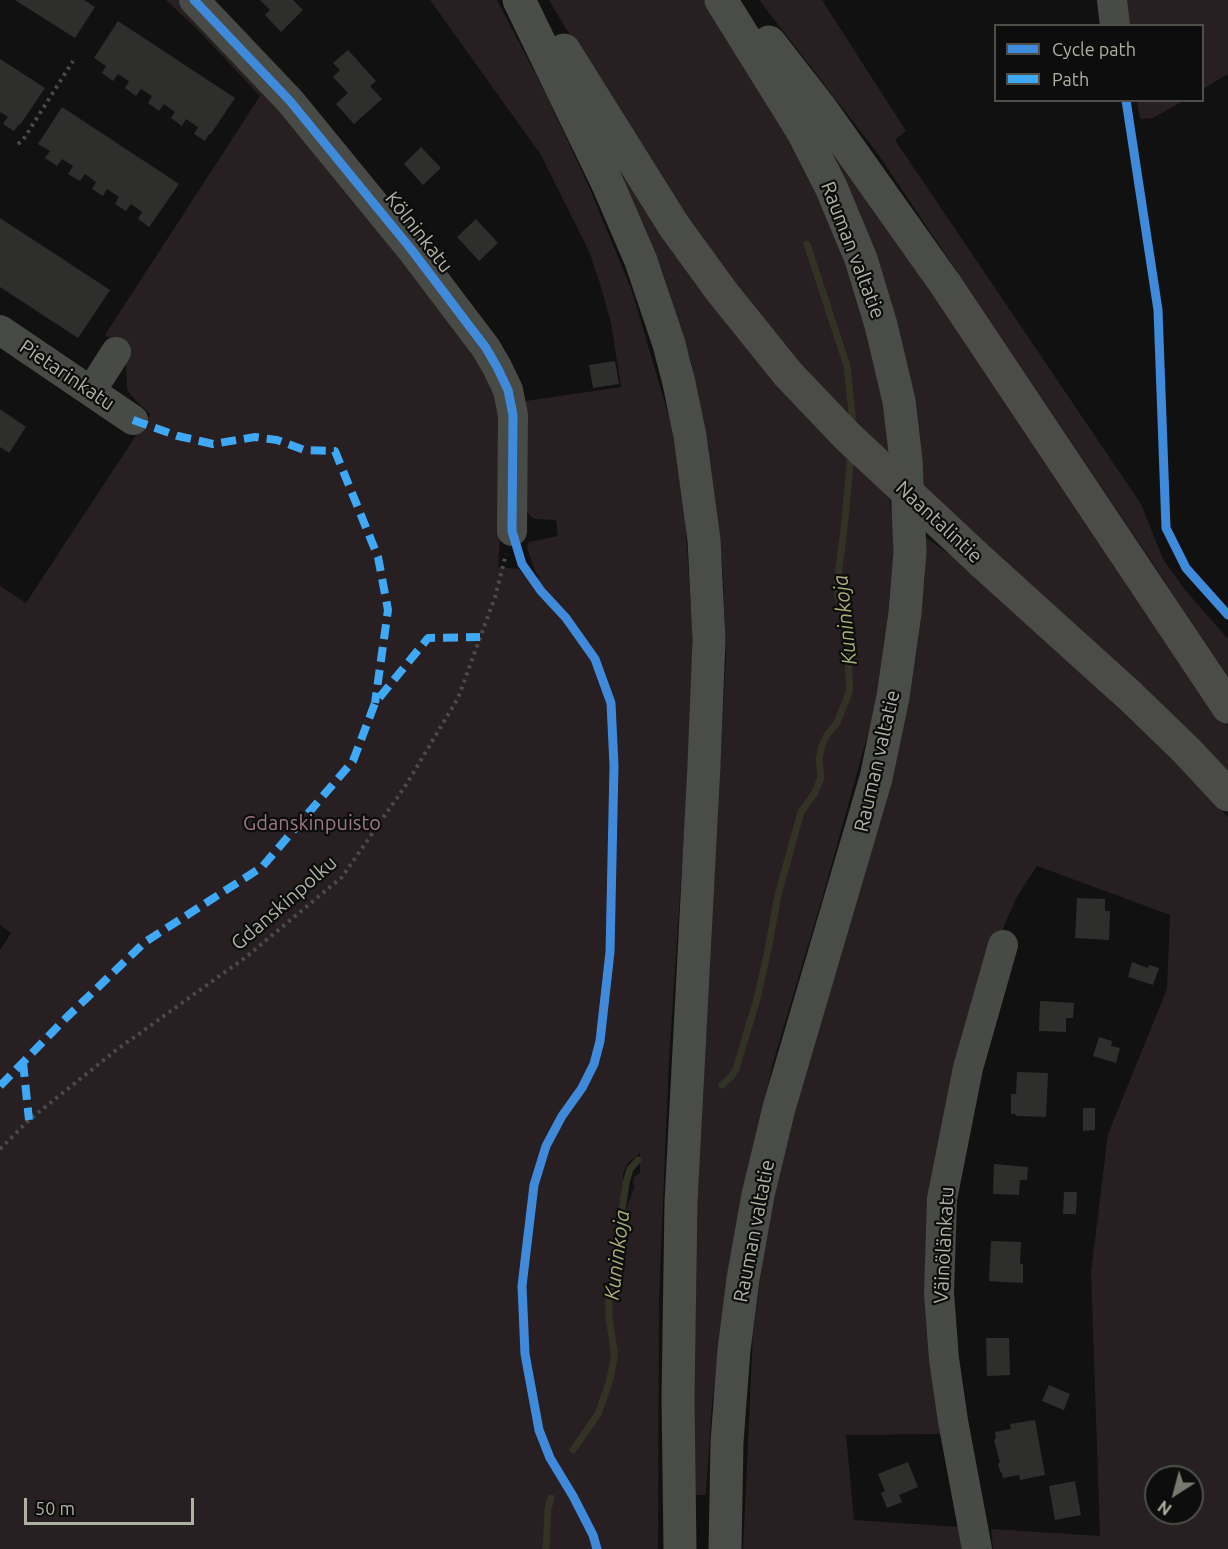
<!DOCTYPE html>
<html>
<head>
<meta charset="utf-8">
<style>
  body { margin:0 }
  #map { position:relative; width:1228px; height:1549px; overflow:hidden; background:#111; font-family:Ubuntu,sans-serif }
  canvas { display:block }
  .legend { position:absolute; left:994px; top:24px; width:210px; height:78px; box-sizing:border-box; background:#0c0d0c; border:2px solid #4d4f48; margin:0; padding:8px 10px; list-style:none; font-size:18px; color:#aeb3a1 }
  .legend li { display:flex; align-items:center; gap:12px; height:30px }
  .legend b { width:30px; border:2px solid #4d4f48 }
  .north { position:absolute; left:1144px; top:1465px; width:60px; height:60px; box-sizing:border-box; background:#0c0d0c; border:2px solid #4d4f48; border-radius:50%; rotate:216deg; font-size:16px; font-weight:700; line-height:24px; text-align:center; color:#aeb3a1 }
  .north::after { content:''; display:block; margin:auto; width:21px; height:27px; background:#777a6f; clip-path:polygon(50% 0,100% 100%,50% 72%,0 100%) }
  .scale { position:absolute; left:24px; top:1498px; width:170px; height:27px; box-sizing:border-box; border:3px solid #aeb3a1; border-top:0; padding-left:8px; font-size:18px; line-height:21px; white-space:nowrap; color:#aeb3a1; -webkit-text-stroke:4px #0c0d0c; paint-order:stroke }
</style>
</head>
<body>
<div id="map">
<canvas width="1228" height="1549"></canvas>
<ul class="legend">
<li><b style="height:8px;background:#408adc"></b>Cycle path</li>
<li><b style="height:8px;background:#3fa9f5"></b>Path</li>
</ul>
<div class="north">N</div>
<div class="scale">50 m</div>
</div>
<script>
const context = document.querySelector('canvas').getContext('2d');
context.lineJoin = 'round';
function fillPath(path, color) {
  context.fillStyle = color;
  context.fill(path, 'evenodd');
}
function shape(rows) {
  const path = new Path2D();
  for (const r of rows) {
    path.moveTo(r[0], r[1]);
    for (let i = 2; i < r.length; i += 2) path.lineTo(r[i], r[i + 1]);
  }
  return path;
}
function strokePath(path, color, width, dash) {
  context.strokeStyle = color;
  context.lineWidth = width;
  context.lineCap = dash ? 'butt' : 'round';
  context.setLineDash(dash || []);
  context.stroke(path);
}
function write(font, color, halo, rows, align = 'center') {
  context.font = font + ' Ubuntu,sans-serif';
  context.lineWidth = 4.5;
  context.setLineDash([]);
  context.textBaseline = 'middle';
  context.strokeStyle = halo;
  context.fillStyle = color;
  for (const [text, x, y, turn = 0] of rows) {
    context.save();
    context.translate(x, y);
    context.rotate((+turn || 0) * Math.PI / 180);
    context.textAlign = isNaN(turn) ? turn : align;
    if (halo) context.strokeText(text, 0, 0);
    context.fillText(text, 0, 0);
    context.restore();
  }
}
fillPath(shape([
  [166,0,180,0,245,66,496,376,505,472,498,567,519,569,522,573,540,578,536,573,527,548,529,542,558,536,556,520,534,519,521,507,519,402,621,387,611,323,601,287,589,251,541,155,430,0,497,0,545,92,590,189,632,291,672,427,685,515,692,626,692,667,687,791,669,1061,659,1299,658,1549,0,1549,0,950,11,933,0,925,0,586,26,603,150,414,137,402,127,390,126,364,130,351,105,335,260,96,196,28],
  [640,1153,640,1173,635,1176,633,1181,634,1188,626,1209,627,1226,625,1245,623,1173,628,1163],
  [549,0,706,0,788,126,864,304,898,466,842,410,754,310,640,153],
  [759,0,822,0,906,131,895,140,1141,504,1163,559,1185,590,1228,639,1228,679,1156,568,878,154],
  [1123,0,1228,0,1228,74,1203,89,1202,26,1127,25],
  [1137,101,1137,100,1183,101,1153,118,1140,119],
  [814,116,1228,727,1228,776,924,490],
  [627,177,889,495,897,550,879,694,822,899,773,1063,744,1196,712,1404,706,1495,692,1495,694,1221,726,659,723,574,708,445,691,361,662,271,622,181],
  [924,536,975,573,1174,761,1228,817,1228,1549,993,1549,991,1529,1100,1536,1091,1272,1108,1134,1167,989,1170,915,1037,866,1018,895,1005,923,992,967,947,1133,941,1434,846,1435,854,1520,960,1527,964,1549,743,1549,753,1333,768,1215,791,1113,905,705,925,577],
  [1156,1477,1192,1477,1192,1513,1156,1513]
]), '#271f21');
strokePath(shape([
  [807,244,847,366,852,413,852,426],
  [722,1085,731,1077,736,1069,757,999,768,950,778,895,801,812,814,794,821,778,819,759,822,745,827,735,837,723,850,690,848,662,849,635,838,595,838,576,844,529,851,455],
  [573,1450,598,1414,609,1383,614,1359,614,1350,609,1318,609,1298,626,1183,630,1169,638,1160],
  [546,1549,548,1509,551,1498]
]), '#323225', 7);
fillPath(shape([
  [15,0,84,0,95,7,75,38],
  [260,0,293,0,303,10,281,32,265,15,270,10],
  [118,21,235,98,210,135,209,134,205,141,194,134,198,127,186,119,182,126,171,118,175,112,164,104,159,111,148,103,152,96,141,89,136,96,125,88,129,81,118,74,113,81,102,73,106,66,94,58],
  [348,50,376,81,370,86,382,99,354,124,336,104,348,93,333,77,340,70,333,63],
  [0,59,45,88,20,125,19,124,14,131,3,124,8,117,0,112],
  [62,107,179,184,149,227,138,219,142,212,131,204,126,211,115,204,119,197,107,189,103,196,92,189,96,182,85,174,80,181,68,174,73,166,62,159,57,166,45,158,50,151,38,144],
  [421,147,441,168,423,185,404,164],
  [0,218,110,290,78,338,0,287],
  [476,219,498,243,479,261,457,237],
  [615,361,619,384,593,388,589,365],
  [0,409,26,427,9,453,0,447],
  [1077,898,1105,899,1105,911,1110,911,1109,940,1075,938],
  [1132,962,1148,968,1149,965,1159,968,1153,985,1128,977],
  [1040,1001,1074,1003,1073,1018,1066,1018,1066,1032,1039,1031],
  [1099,1037,1112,1041,1111,1046,1120,1048,1116,1063,1093,1056],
  [1017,1072,1048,1073,1046,1117,1015,1116,1016,1114,1011,1114,1011,1094,1016,1094],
  [1083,1108,1095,1108,1095,1130,1083,1131],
  [994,1164,1028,1167,1027,1180,1020,1180,1019,1195,993,1194],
  [1064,1192,1077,1192,1076,1214,1063,1214],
  [991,1241,1021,1242,1020,1264,1023,1264,1023,1283,989,1281],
  [986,1338,1009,1338,1010,1375,987,1376],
  [1049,1385,1070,1394,1064,1410,1042,1401],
  [1035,1420,1045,1475,1020,1480,1019,1475,1003,1478,1002,1473,1000,1471,998,1464,1000,1462,994,1440,996,1438,995,1432,1011,1429,1010,1424],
  [908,1462,918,1487,899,1495,902,1502,887,1508,881,1493,885,1491,878,1474],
  [1075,1481,1081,1515,1055,1520,1049,1486]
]), '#2e2f2d');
strokePath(shape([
  [18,144,23,140,73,61],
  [0,1149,29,1120,115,1051,246,957,342,877,406,785,458,698,495,597,506,554]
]), '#4a4c47', 4, [3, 4.5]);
strokePath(shape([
  [194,0,290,101,411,249,486,348,497,367,508,390,513,415,512,531],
  [1112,0,1115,26],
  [0,330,133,420],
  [91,391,116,352],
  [977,1549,953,1421,944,1359,939,1293,942,1199,968,1068,1003,945]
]), '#484a45', 30);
strokePath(shape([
  [674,226,722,292,788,374],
  [946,285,1228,707],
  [983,563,1130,696,1187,751,1228,795]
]), '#4b4c47', 33);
strokePath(shape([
  [519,0,607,182,641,261,669,344,679,383,690,436,704,540,709,640,704,765,681,1202,678,1398,680,1549],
  [721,0,803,132,831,187,861,259,881,325,899,401,906,460,910,552,905,613,893,697,876,778,779,1108,758,1195,743,1279,734,1350,727,1442,725,1549],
  [769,42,822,110,946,285],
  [564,50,674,226]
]), '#4a4c48', 33);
strokePath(shape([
  [788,374,847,436,983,563]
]), '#4b4c47', 33);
strokePath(shape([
  [133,420,178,436,213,444,255,437,277,440,304,450,335,451,378,557,388,610,375,703],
  [23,1062,29,1120],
  [0,1086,67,1017,145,942,262,867,353,761,375,703,428,638,480,637]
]), '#3fa9f5', 8, [15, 8]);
strokePath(shape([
  [194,0,290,101,411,249,486,348,497,367,508,390,513,415,512,531,522,564,541,591,566,618,595,659,611,703,614,766,610,952,600,1041,594,1064,582,1088,562,1116,546,1146,534,1185,522,1286,525,1354,539,1430,550,1458,573,1496,593,1535,597,1549],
  [1126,100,1158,310,1166,528,1186,568,1228,615]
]), '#408adc', 9);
write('20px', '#aeb3a1', '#0c0d0c', [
  ["Kölninkatu",419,232,52],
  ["Rauman valtatie",853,250,69],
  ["Pietarinkatu",67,375,34],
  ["Naantalintie",939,522,43],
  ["Rauman valtatie",877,761,-77],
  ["Gdanskinpolku",284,903,-41],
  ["Rauman valtatie",754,1231,-79],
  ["Väinölänkatu",944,1245,-87]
]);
write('20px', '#9f7885', '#0c0d0c', [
  ["Gdanskinpuisto",312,823]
]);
write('italic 21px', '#abaf77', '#0c0d0c', [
  ["Kuninkoja",845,620,-96],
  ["Kuninkoja",617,1255,-83]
]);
</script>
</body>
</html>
